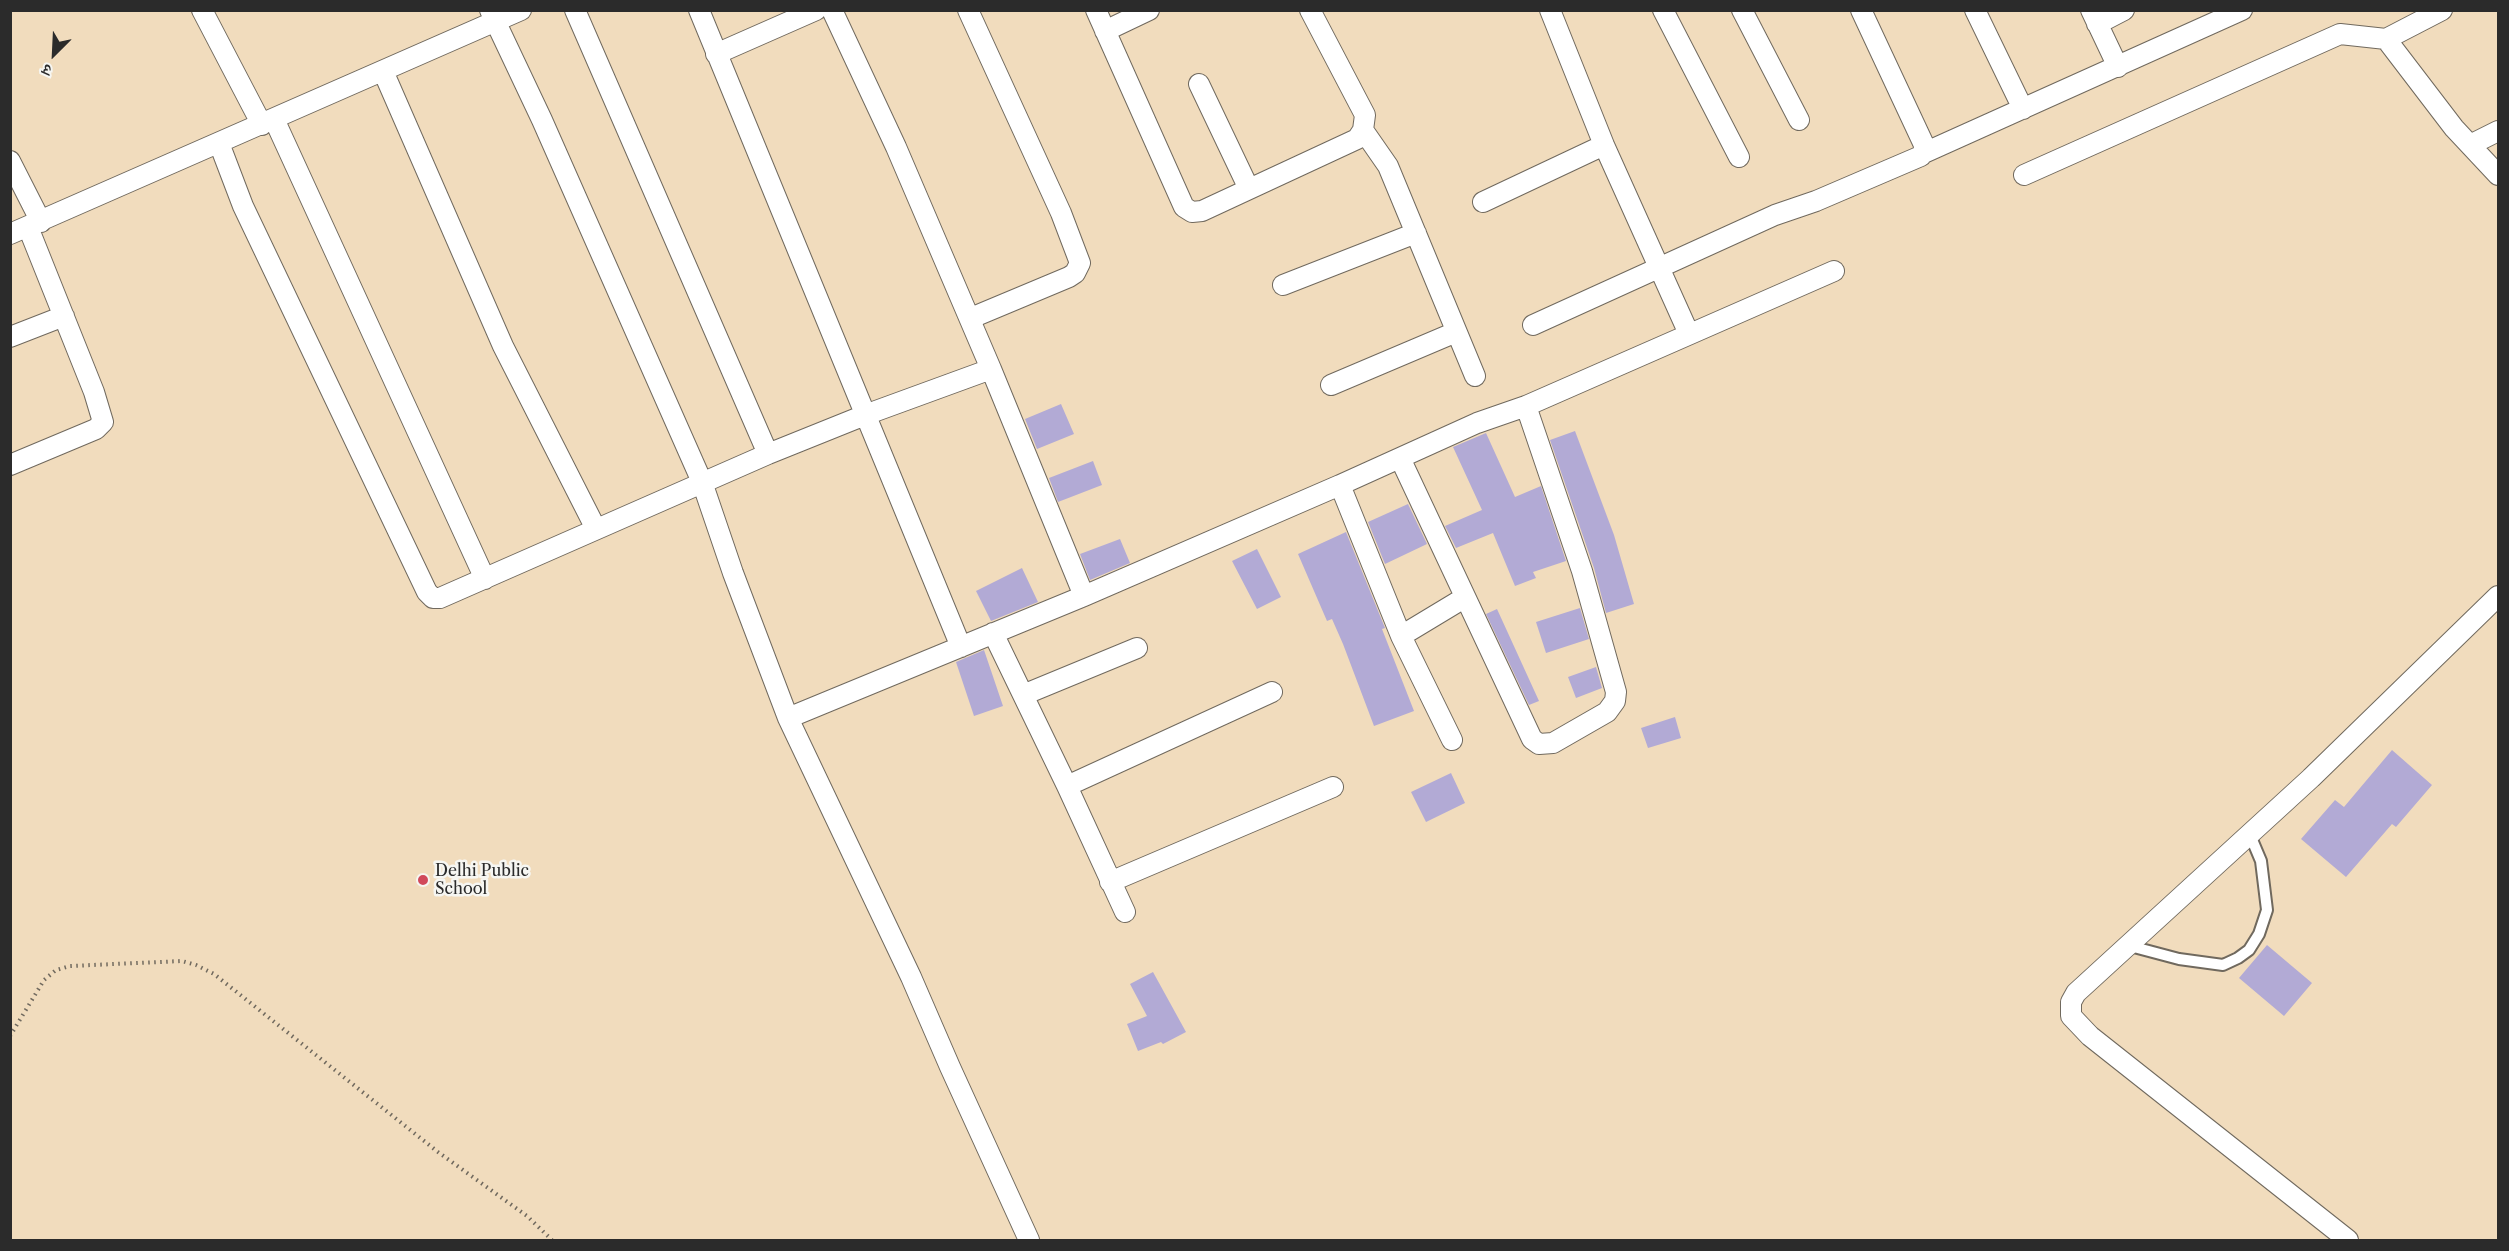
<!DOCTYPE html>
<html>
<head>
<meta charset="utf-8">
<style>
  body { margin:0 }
  #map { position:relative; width:2509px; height:1251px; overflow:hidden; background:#f1dcbd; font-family:"Libre Caslon Text","Noto Serif Devanagari",serif }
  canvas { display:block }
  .frame { position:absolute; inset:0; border:12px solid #2b2b2b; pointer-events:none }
  .north { position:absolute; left:24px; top:24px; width:60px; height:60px; -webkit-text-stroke:4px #f6f6f2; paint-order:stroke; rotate:204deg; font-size:16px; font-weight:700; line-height:24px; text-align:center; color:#2b2b2b }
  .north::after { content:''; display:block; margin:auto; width:21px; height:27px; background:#2b2b2b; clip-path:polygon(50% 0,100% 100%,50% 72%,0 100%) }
</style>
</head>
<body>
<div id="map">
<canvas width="2509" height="1251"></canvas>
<div class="frame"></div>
<div class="north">उ</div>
</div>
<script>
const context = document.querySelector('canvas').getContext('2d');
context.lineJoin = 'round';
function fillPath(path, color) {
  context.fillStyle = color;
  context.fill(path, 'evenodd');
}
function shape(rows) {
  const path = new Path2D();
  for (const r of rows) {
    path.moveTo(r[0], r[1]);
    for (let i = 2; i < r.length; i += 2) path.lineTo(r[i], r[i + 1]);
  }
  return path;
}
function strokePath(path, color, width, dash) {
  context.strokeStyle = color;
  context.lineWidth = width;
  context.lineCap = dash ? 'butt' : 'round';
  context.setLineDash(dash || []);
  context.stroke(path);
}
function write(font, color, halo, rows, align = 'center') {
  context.font = font + ' "Libre Caslon Text",serif';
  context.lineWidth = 5;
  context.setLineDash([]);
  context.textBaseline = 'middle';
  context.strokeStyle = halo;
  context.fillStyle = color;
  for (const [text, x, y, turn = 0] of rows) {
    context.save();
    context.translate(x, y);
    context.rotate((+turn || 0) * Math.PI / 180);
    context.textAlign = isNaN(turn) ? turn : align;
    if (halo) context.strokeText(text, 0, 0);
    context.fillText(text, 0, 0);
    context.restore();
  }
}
fillPath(shape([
  [1061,404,1074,434,1037,449,1025,419],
  [1575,431,1614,535,1634,604,1606,613,1594,568,1550,440],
  [1486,433,1515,497,1541,486,1566,561,1533,572,1536,578,1515,586,1493,533,1456,548,1445,526,1482,510,1453,447],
  [1093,461,1102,485,1058,502,1049,478],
  [1408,504,1427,544,1385,564,1368,522],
  [1346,532,1385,628,1382,629,1414,711,1374,726,1343,644,1332,619,1327,621,1298,554],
  [1120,539,1130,563,1090,580,1080,554],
  [1257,549,1281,597,1257,609,1232,561],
  [1022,568,1038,602,991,621,976,591],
  [1580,608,1589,639,1546,653,1536,622],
  [1497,609,1539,701,1529,705,1486,614],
  [984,650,1003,706,974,716,956,662],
  [1596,667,1602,688,1576,698,1568,677],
  [1675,717,1681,738,1648,748,1641,728],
  [2392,750,2432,785,2396,827,2392,824,2346,877,2301,839,2335,800,2344,807],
  [1451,773,1465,803,1426,822,1411,792],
  [2267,945,2312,983,2284,1016,2239,978],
  [1153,972,1186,1032,1163,1044,1161,1042,1138,1051,1127,1024,1147,1016,1130,984]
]), '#b2aad5');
const service = shape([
  [2130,946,2179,959,2223,965,2238,958,2249,950,2259,934,2267,910,2261,861,2250,835]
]);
const minor = shape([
  [202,10,262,125],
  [490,10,542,120,702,482,733,573,788,718,911,977,950,1067,1029,1240],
  [575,10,768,454],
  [699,10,961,647],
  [968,10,1061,213,1080,263,1075,273,1069,277,971,318],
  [1096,10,1184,207,1192,212,1202,211,1357,139,1363,130,1365,115,1310,10],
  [1550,10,1604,145,1689,334],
  [1663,10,1739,157],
  [1742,10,1799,120],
  [1975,10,2023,109],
  [2091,10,2118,67],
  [2097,24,2124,10],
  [1105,31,1149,10],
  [2386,39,2454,128,2498,175],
  [716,54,816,10],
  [383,71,503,346,596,529],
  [1199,84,1249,189],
  [274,119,485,579],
  [1363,130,1388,166,1475,376],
  [219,143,243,206,427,592,433,598,440,598,768,454,865,415,991,369,896,147,832,10],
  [2470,145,2498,131],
  [1924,153,2242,10],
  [10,161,41,222],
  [2024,175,2340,34,2386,39,2442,10],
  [1483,202,1604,145],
  [10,234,521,10],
  [1283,285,1416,233],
  [1533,325,1775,215,1816,201,1921,156,1925,147,1861,10],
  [10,337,64,316],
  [991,369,1084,596],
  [1331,385,1456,332],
  [1400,458,1532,739,1539,744,1553,743,1607,712,1615,701,1616,692,1582,571,1526,406],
  [10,465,96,429,103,422,94,392,28,227],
  [1340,485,1477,423,1526,406,1834,271],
  [993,633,1067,786,1125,912],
  [1401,636,1464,598],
  [1023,695,1137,648],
  [788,718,1084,596,1340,485,1401,636,1452,740],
  [1067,786,1272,692],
  [1110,882,1333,787],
  [2348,1240,2090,1036,2071,1016,2071,1002,2076,993,2311,778,2498,596]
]);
strokePath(service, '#70695e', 14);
strokePath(minor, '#70695e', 22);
strokePath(shape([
  [10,1036,44,980,56,970,70,966,182,961,196,965,214,974,438,1152,527,1216,552,1240]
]), '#70695e', 4, [1.5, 4.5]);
strokePath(service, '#fff', 10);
strokePath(minor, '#fff', 20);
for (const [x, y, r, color] of [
  [423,880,6,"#d1495b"]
]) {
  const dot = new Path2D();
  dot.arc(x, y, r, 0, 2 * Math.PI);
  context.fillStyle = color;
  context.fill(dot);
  strokePath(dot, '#f6f6f2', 2);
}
write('16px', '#2b2b2b', '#f6f6f2', [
  ["Delhi Public",435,871],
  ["School",435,889]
], 'left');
</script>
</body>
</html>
